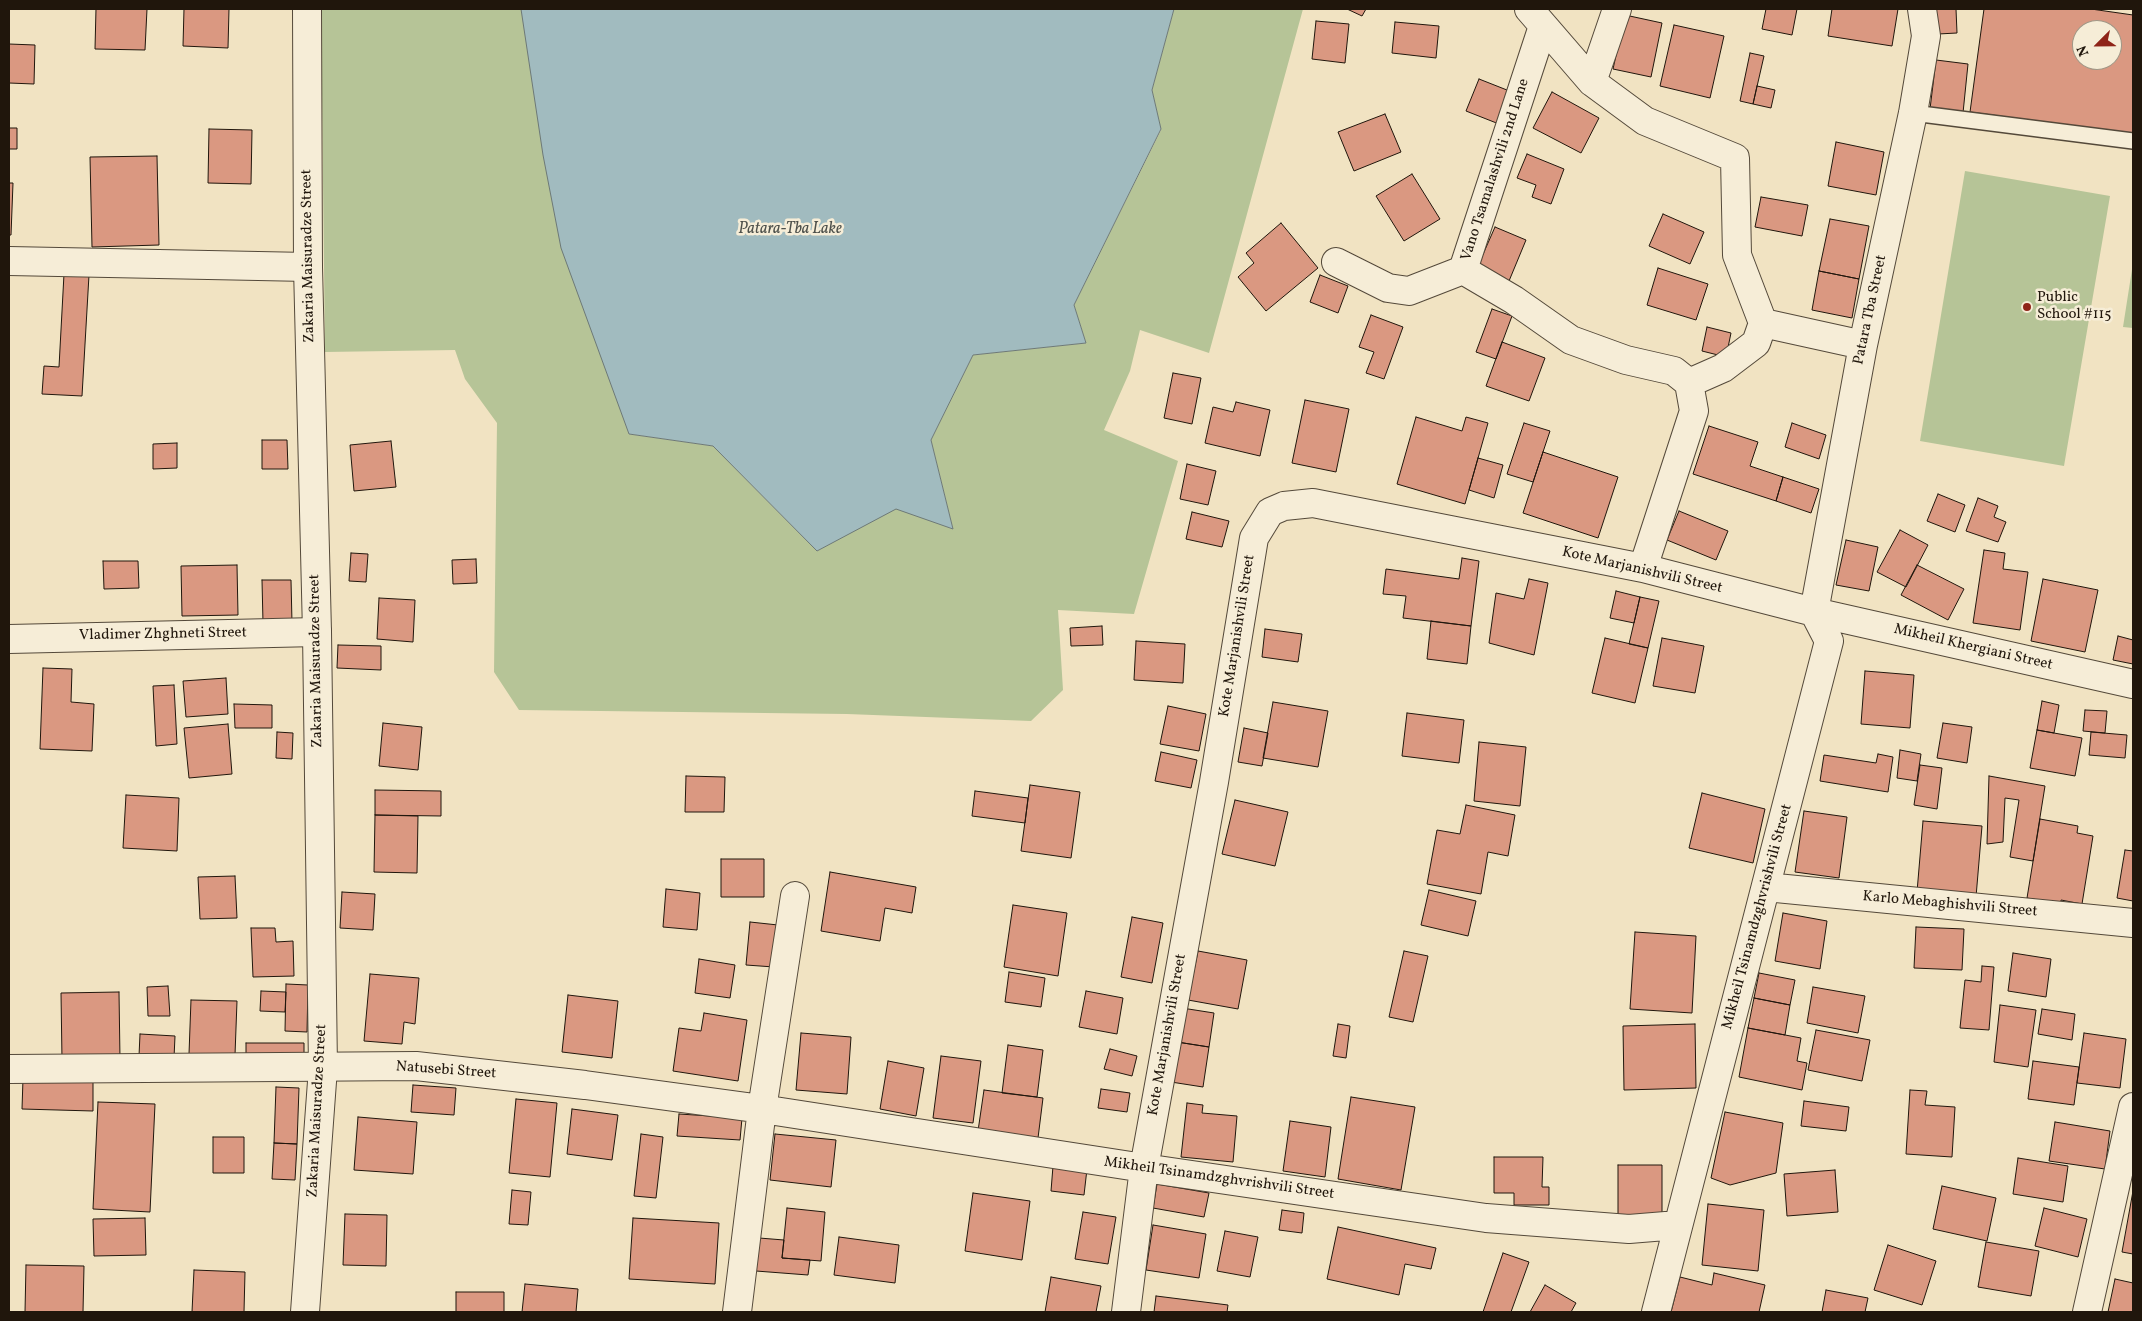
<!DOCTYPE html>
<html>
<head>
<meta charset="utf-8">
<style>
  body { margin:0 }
  #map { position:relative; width:2142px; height:1321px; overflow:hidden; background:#f1e3c2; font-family:Vollkorn,serif }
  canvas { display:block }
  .frame { position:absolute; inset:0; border:10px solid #20160c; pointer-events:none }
  .north { position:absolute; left:2072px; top:20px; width:50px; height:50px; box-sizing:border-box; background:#f6edd7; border:1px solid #a09786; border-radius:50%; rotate:247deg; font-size:14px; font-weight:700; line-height:20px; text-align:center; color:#20160c }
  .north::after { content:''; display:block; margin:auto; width:18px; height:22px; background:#8f2418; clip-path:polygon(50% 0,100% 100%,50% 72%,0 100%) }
</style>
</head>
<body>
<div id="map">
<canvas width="2142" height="1321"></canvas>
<div class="frame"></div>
<div class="north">N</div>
</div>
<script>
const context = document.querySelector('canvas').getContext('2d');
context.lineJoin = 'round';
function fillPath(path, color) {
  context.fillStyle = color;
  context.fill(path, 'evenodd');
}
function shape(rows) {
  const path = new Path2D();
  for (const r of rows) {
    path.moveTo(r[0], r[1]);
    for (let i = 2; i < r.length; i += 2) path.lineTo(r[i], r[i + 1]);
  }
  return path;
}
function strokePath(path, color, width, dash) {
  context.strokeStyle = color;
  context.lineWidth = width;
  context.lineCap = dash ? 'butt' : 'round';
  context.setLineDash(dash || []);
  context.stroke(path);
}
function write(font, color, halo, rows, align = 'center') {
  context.font = font + ' Vollkorn,serif';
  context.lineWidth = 5;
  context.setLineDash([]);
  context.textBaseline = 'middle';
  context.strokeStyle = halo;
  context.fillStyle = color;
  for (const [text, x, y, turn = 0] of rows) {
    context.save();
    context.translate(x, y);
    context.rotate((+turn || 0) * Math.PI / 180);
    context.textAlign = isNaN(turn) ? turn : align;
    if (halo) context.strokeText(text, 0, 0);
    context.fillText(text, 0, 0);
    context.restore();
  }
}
fillPath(shape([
  [321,9,522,9,629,434,713,446,817,551,896,506,953,529,931,440,973,355,1086,343,1074,305,1161,130,1152,90,1174,9,1303,9,1209,353,1140,330,1130,371,1104,430,1178,461,1134,614,1058,610,1063,690,1031,721,847,714,519,710,494,672,497,423,465,379,455,350,325,352],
  [1965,171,2110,196,2064,466,1920,441],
  [2133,263,2133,328,2123,327]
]), '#b6c497');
const water = shape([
  [521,9,1174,9,1152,90,1161,129,1074,305,1086,343,973,355,931,440,953,529,896,509,817,551,713,446,629,434,561,248,543,155,521,9]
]);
fillPath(water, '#a1bbbf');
strokePath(water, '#6d7977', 1);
const building = shape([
  [96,9,147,9,145,50,95,49,96,9],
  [184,9,229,9,228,48,183,46,184,9],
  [1347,9,1366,9,1362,16,1347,9],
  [1766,9,1797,9,1792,35,1762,29,1766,9],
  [1832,9,1898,9,1892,46,1828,36,1832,9],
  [1936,9,1956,9,1957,33,1938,34,1936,9],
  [1984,9,2091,9,2133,15,2133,134,1970,112,1984,9],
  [2082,30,2112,30,2112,60,2082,60,2082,30],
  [1625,15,1662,23,1651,77,1613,69,1625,15],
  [1316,21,1349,24,1345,63,1312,59,1316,21],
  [1395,22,1439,26,1436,58,1392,53,1395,22],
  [1674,25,1724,36,1710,98,1660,86,1674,25],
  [9,44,35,45,34,84,9,83,9,44],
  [1750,53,1764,56,1753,104,1740,101,1750,53],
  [1936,60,1968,64,1963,113,1930,109,1936,60],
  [1479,79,1512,92,1499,124,1466,111,1479,79],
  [1757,86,1775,90,1771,108,1753,104,1757,86],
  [1552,92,1599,118,1581,153,1533,128,1552,92],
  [1385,114,1401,152,1354,171,1338,132,1385,114],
  [9,128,17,128,17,149,9,149,9,128],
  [209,129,252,130,251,184,208,183,209,129],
  [1836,142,1884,152,1876,195,1828,186,1836,142],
  [1527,154,1564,169,1551,204,1532,197,1536,185,1517,178,1527,154],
  [157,156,159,245,92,247,90,157,157,156],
  [1412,174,1440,219,1404,241,1376,196,1412,174],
  [9,183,13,183,11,235,9,235,9,183],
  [1761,197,1808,205,1802,236,1755,227,1761,197],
  [1663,214,1704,232,1690,264,1649,246,1663,214],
  [1830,219,1869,226,1859,279,1819,271,1830,219],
  [1281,223,1318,268,1266,311,1238,277,1254,263,1246,253,1281,223],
  [1495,227,1526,240,1509,281,1477,268,1495,227],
  [1658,268,1708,284,1696,320,1647,305,1658,268],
  [1819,271,1859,279,1852,318,1812,310,1819,271],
  [64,274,89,275,82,396,42,394,44,366,59,367,64,274],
  [1320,275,1348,286,1338,313,1310,302,1320,275],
  [1492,309,1512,316,1496,359,1476,352,1492,309],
  [1371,315,1403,327,1384,379,1366,373,1374,352,1359,347,1371,315],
  [1707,327,1731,333,1726,357,1702,351,1707,327],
  [1502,342,1545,358,1529,401,1486,386,1502,342],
  [1173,373,1201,378,1192,424,1164,418,1173,373],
  [1305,400,1349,409,1336,472,1292,463,1305,400],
  [1236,402,1270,410,1260,456,1205,443,1213,407,1233,412,1236,402],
  [1416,417,1462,431,1466,417,1488,423,1465,504,1397,484,1416,417],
  [1524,423,1550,431,1533,482,1507,474,1524,423],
  [1792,423,1826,435,1819,459,1785,447,1792,423],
  [1709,426,1758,442,1750,466,1783,477,1776,501,1693,474,1709,426],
  [262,440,287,440,288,469,262,469,262,440],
  [391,441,396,487,354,491,350,445,391,441],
  [177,443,177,468,153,469,153,444,177,443],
  [1543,452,1618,477,1598,538,1523,513,1543,452],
  [1478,458,1503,465,1494,498,1469,490,1478,458],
  [1187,464,1216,471,1208,505,1180,499,1187,464],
  [1783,477,1819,489,1811,513,1776,501,1783,477],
  [1938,494,1965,505,1955,532,1927,521,1938,494],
  [1978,498,1998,506,1994,517,2006,522,1998,542,1966,531,1978,498],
  [1679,511,1728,531,1716,560,1667,540,1679,511],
  [1192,512,1229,521,1222,547,1186,539,1192,512],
  [1900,530,1928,545,1906,587,1877,572,1900,530],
  [1846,540,1878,547,1869,591,1836,585,1846,540],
  [1984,550,2005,553,2003,569,2028,572,2020,630,1973,623,1984,550],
  [351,553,368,554,366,582,349,581,351,553],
  [1462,558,1479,561,1471,626,1403,618,1406,596,1383,594,1386,569,1459,579,1462,558],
  [476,559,477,583,453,584,452,560,476,559],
  [103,561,138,561,139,588,104,589,103,561],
  [237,565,238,615,182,616,181,566,237,565],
  [1917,565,1964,589,1948,620,1901,595,1917,565],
  [1529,579,1548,583,1534,655,1489,643,1496,593,1524,599,1529,579],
  [2043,579,2098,590,2085,652,2031,641,2043,579],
  [262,580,291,580,292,623,263,623,262,580],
  [1616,591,1640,597,1634,623,1610,618,1616,591],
  [1640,597,1659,601,1648,648,1629,644,1640,597],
  [379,598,415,600,413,642,377,639,379,598],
  [1431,621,1471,626,1467,664,1427,659,1431,621],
  [1102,626,1103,645,1071,646,1070,628,1102,626],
  [1265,629,1302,634,1298,662,1262,657,1265,629],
  [2118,636,2133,640,2133,664,2113,660,2118,636],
  [1605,638,1648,648,1635,703,1592,693,1605,638],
  [1662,638,1704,646,1695,693,1653,686,1662,638],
  [1136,641,1185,644,1183,683,1134,680,1136,641],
  [338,645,381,646,381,670,337,668,338,645],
  [43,668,72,669,71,702,94,704,92,751,40,749,43,668],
  [1865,671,1914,675,1910,728,1861,724,1865,671],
  [226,678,228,714,186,717,183,681,226,678],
  [174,685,177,744,156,746,153,686,174,685],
  [2042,701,2059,705,2054,733,2037,730,2042,701],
  [1273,702,1328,711,1318,767,1263,758,1273,702],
  [234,704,272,705,272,728,235,728,234,704],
  [1168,706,1206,714,1199,751,1160,744,1168,706],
  [2085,710,2107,711,2105,733,2083,731,2085,710],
  [1407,713,1464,720,1459,763,1402,756,1407,713],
  [383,723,422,727,418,770,379,766,383,723],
  [1943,723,1972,727,1967,763,1937,758,1943,723],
  [228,724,232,774,189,778,184,728,228,724],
  [1244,728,1268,733,1262,766,1238,762,1244,728],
  [2037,730,2082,738,2075,776,2030,768,2037,730],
  [277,732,293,733,292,759,276,758,277,732],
  [2091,732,2127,735,2125,758,2089,755,2091,732],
  [1479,742,1526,747,1520,806,1474,801,1479,742],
  [1900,750,1921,754,1917,781,1897,778,1900,750],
  [1161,752,1197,760,1191,788,1155,781,1161,752],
  [1878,754,1893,757,1888,792,1820,781,1824,755,1876,763,1878,754],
  [1920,765,1942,768,1937,809,1914,805,1920,765],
  [686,776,725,777,724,812,685,812,686,776],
  [1989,776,2045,786,2033,861,2010,857,2019,800,2005,798,2003,842,1987,844,1989,776],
  [1030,785,1080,792,1071,858,1021,851,1030,785],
  [375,790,441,791,441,816,375,815,375,790],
  [975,791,1028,798,1025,823,972,816,975,791],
  [1702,793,1765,809,1753,863,1689,848,1702,793],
  [126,795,179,798,177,851,123,848,126,795],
  [1235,800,1288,812,1275,866,1222,854,1235,800],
  [1466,805,1515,815,1508,856,1488,852,1481,894,1427,884,1437,830,1460,834,1466,805],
  [1804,811,1847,817,1839,878,1795,872,1804,811],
  [375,815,418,816,417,873,374,872,375,815],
  [2040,819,2078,826,2077,833,2093,836,2082,904,2061,900,2061,904,2027,898,2040,819],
  [1923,821,1982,826,1976,897,1917,892,1923,821],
  [2125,850,2133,851,2133,901,2117,898,2125,850],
  [721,859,764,859,764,897,721,897,721,859],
  [830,872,916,887,912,913,885,908,880,941,821,931,830,872],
  [235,876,237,918,200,919,198,877,235,876],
  [666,889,700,893,697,930,663,927,666,889],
  [1429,890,1476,901,1468,936,1421,925,1429,890],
  [342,892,375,894,373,930,340,928,342,892],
  [1013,905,1067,913,1058,976,1004,967,1013,905],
  [1783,913,1827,921,1820,969,1775,961,1783,913],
  [1132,917,1163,923,1152,983,1121,977,1132,917],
  [750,922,778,925,774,967,746,965,750,922],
  [1916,927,1964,929,1962,970,1914,968,1916,927],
  [251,928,275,928,276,942,293,941,294,976,253,977,251,928],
  [1635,932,1696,936,1692,1013,1630,1009,1635,932],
  [1198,951,1247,960,1238,1009,1188,1000,1198,951],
  [1404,951,1428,956,1413,1022,1389,1017,1404,951],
  [2013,953,2051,959,2046,997,2008,991,2013,953],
  [699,959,735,965,730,998,695,993,699,959],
  [1982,966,1994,967,1989,1030,1960,1028,1965,980,1981,982,1982,966],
  [1009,972,1045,978,1041,1007,1005,1002,1009,972],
  [1759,973,1795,980,1790,1005,1754,998,1759,973],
  [370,974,419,978,415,1024,404,1022,402,1044,364,1041,370,974],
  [286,984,308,985,307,1032,285,1031,286,984],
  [168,986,170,1016,148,1016,147,987,168,986],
  [1813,987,1865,996,1858,1033,1807,1023,1813,987],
  [261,991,286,992,285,1012,260,1011,261,991],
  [1086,991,1123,998,1117,1034,1079,1027,1086,991],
  [119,992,120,1059,62,1060,61,993,119,992],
  [568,995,618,1001,612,1058,562,1052,568,995],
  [1754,998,1790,1005,1785,1035,1748,1028,1754,998],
  [191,1000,237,1001,235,1055,189,1054,191,1000],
  [2000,1005,2036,1010,2028,1067,1994,1062,2000,1005],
  [1182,1008,1214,1013,1209,1047,1177,1042,1182,1008],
  [2042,1009,2075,1014,2072,1040,2038,1034,2042,1009],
  [704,1013,747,1020,738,1081,673,1071,679,1028,701,1031,704,1013],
  [1338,1024,1350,1026,1346,1058,1333,1056,1338,1024],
  [1695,1024,1696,1088,1624,1090,1623,1026,1695,1024],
  [1748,1028,1801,1038,1797,1061,1807,1063,1802,1090,1739,1077,1748,1028],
  [1816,1030,1870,1040,1862,1081,1808,1070,1816,1030],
  [801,1033,851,1037,847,1094,796,1090,801,1033],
  [2084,1033,2126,1039,2120,1088,2077,1083,2084,1033],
  [140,1034,175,1036,174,1058,139,1056,140,1034],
  [1177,1042,1209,1047,1203,1087,1171,1082,1177,1042],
  [246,1043,304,1043,304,1060,246,1060,246,1043],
  [1008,1045,1043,1050,1037,1097,1002,1093,1008,1045],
  [1110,1049,1137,1056,1132,1076,1104,1069,1110,1049],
  [941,1056,981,1061,973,1123,933,1118,941,1056],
  [888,1061,924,1068,916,1116,880,1109,888,1061],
  [2033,1061,2079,1067,2074,1105,2028,1099,2033,1061],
  [23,1079,93,1080,93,1111,22,1109,23,1079],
  [413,1085,456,1088,454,1115,411,1112,413,1085],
  [276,1087,299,1088,297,1144,274,1143,276,1087],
  [1101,1089,1130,1093,1127,1112,1098,1108,1101,1089],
  [984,1090,1043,1098,1038,1138,978,1131,984,1090],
  [1910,1090,1927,1091,1925,1105,1955,1107,1952,1157,1906,1154,1910,1090],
  [1351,1097,1415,1107,1401,1190,1338,1179,1351,1097],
  [516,1099,557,1103,550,1177,509,1173,516,1099],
  [1804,1101,1849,1107,1846,1131,1801,1126,1804,1101],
  [98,1102,155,1104,150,1212,93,1209,98,1102],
  [1187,1103,1203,1105,1202,1113,1237,1116,1233,1162,1181,1157,1187,1103],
  [572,1109,618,1115,612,1160,567,1154,572,1109],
  [1725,1112,1783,1123,1776,1173,1730,1185,1711,1178,1725,1112],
  [679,1114,742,1118,740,1140,677,1136,679,1114],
  [358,1117,417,1122,413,1174,354,1170,358,1117],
  [1290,1121,1331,1127,1325,1177,1283,1171,1290,1121],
  [2055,1122,2110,1131,2105,1169,2049,1161,2055,1122],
  [641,1134,663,1137,656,1198,634,1196,641,1134],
  [775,1134,836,1140,831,1187,770,1180,775,1134],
  [213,1137,244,1137,244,1173,213,1173,213,1137],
  [274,1143,297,1144,295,1180,272,1179,274,1143],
  [1494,1157,1543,1157,1542,1187,1549,1187,1549,1205,1514,1205,1514,1193,1494,1193,1494,1157],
  [2018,1158,2068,1166,2063,1202,2013,1194,2018,1158],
  [1618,1165,1662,1165,1662,1215,1618,1215,1618,1165],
  [1053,1166,1087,1169,1084,1195,1051,1191,1053,1166],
  [1835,1170,1838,1212,1787,1216,1784,1174,1835,1170],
  [1157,1184,1209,1193,1204,1217,1153,1208,1157,1184],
  [1942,1186,1996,1198,1987,1241,1933,1229,1942,1186],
  [512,1190,531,1192,528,1225,509,1224,512,1190],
  [2133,1191,2133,1254,2122,1252,2133,1191],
  [973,1193,1030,1201,1022,1260,965,1251,973,1193],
  [1708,1204,1764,1210,1758,1271,1702,1265,1708,1204],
  [787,1208,825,1212,821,1261,782,1258,787,1208],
  [2044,1208,2087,1219,2078,1257,2035,1246,2044,1208],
  [1282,1210,1304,1213,1302,1233,1279,1230,1282,1210],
  [1083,1212,1116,1217,1108,1264,1075,1259,1083,1212],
  [345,1214,387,1215,386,1266,343,1265,345,1214],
  [145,1218,146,1255,94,1256,93,1219,145,1218],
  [633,1218,719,1223,715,1284,629,1279,633,1218],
  [1153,1225,1206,1234,1199,1278,1146,1270,1153,1225],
  [1338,1227,1436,1248,1431,1269,1405,1264,1399,1295,1327,1279,1338,1227],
  [1225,1231,1258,1237,1250,1277,1217,1271,1225,1231],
  [839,1237,899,1245,895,1283,834,1275,839,1237],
  [759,1238,784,1240,782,1258,810,1260,808,1275,756,1271,759,1238],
  [1986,1242,2039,1251,2031,1296,1978,1287,1986,1242],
  [1888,1245,1936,1261,1922,1305,1874,1290,1888,1245],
  [1503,1253,1529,1262,1511,1312,1483,1312,1503,1253],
  [26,1265,84,1266,83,1312,25,1312,26,1265],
  [194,1270,245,1272,244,1312,192,1312,194,1270],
  [1714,1273,1765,1285,1759,1312,1671,1312,1680,1277,1712,1285,1714,1273],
  [1051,1277,1101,1286,1096,1312,1045,1312,1051,1277],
  [2115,1279,2133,1283,2133,1312,2108,1312,2115,1279],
  [525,1284,578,1289,576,1312,522,1312,525,1284],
  [1545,1285,1576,1303,1571,1312,1530,1312,1545,1285],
  [1826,1290,1868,1298,1865,1312,1822,1312,1826,1290],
  [456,1292,504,1292,504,1312,456,1312,456,1292],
  [1156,1296,1228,1305,1227,1312,1154,1312,1156,1296]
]);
fillPath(building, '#da9881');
strokePath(building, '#20160c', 1);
const service = shape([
  [1913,113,2133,141]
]);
const minor = shape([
  [1529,9,1592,82,1645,121,1735,158,1737,255,1763,323,1863,345],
  [1592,82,1617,9],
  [9,261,308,267],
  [1336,262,1388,288,1409,291,1463,270,1543,26],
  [1463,270,1514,300,1571,340,1626,360,1674,371,1689,383,1694,411,1643,568],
  [1689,383,1723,368,1756,343,1763,323],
  [1814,612,1863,345,1913,113,1926,36,1922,9],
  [9,639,317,632],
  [1766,887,2133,923],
  [9,1069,416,1066,585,1085,762,1109,1144,1168,1486,1218,1629,1229,1678,1225],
  [737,1312,762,1109,795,896],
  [1126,1312,1144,1168,1214,782,1254,538,1270,512,1284,506,1313,503,1643,568,1814,612,2133,684],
  [1656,1312,1829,641,1814,612],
  [2087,1312,2133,1107]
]);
const tertiary = shape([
  [305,1312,323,1068,317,632,308,267,307,9]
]);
strokePath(service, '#54493a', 18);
strokePath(minor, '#54493a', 30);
strokePath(tertiary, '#54493a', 30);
strokePath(service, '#f6edd7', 15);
strokePath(minor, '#f6edd7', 28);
strokePath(tertiary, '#f6edd7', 28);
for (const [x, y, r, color] of [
  [2027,307,5,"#8f2418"]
]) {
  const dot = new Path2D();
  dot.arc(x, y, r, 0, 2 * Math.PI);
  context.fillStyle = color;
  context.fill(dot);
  strokePath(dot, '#f6edd7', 2);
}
write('15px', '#20160c', '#f6edd7', [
  ["Vano Tsamalashvili 2nd Lane",1496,170,-72],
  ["Zakaria Maisuradze Street",309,256,-91],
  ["Patara Tba Street",1871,310,-78],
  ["Kote Marjanishvili Street",1642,571,13],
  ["Vladimer Zhghneti Street",163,635,-1],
  ["Kote Marjanishvili Street",1238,636,-81],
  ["Mikheil Khergiani Street",1973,648,13],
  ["Zakaria Maisuradze Street",317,661,-91],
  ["Karlo Mebaghishvili Street",1950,905,5],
  ["Mikheil Tsinamdzghvrishvili Street",1758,917,-75],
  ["Kote Marjanishvili Street",1168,1035,-80],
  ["Natusebi Street",446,1071,4],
  ["Zakaria Maisuradze Street",318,1111,-87],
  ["Mikheil Tsinamdzghvrishvili Street",1219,1179,8]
]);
write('15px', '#20160c', '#f6edd7', [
  ["Public",2037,298],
  ["School #115",2037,315]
], 'left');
write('italic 16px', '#4d504b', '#f6edd7', [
  ["Patara-Tba Lake",790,230]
]);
</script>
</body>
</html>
